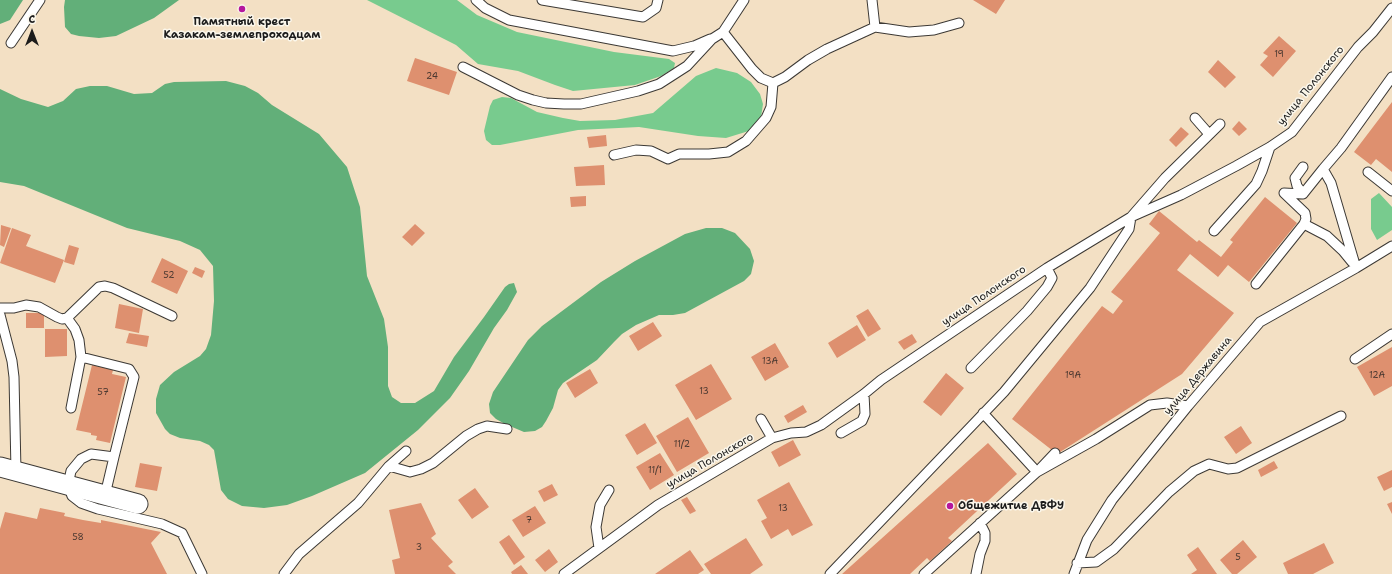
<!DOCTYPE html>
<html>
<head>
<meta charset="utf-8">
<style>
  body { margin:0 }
  #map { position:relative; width:1392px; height:574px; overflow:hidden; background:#f3e0c4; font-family:"Shantell Sans",sans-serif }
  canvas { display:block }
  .north { position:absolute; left:12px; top:12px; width:40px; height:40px; -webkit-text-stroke:3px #fbf7ec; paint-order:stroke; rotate:0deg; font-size:11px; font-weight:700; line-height:16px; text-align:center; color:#1c1c1c }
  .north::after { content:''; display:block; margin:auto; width:14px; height:18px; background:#1c1c1c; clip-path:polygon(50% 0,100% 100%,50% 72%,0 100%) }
</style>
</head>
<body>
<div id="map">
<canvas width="1392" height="574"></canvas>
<div class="north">С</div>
</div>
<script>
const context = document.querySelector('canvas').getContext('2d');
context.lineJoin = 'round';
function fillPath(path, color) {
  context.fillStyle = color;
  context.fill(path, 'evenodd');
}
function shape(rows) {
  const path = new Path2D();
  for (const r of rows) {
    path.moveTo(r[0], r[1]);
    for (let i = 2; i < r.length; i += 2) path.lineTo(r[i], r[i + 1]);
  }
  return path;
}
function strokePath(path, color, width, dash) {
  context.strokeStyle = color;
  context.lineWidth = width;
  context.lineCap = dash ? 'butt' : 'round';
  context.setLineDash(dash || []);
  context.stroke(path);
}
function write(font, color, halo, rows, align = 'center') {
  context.font = font + ' "Shantell Sans",sans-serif';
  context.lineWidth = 3;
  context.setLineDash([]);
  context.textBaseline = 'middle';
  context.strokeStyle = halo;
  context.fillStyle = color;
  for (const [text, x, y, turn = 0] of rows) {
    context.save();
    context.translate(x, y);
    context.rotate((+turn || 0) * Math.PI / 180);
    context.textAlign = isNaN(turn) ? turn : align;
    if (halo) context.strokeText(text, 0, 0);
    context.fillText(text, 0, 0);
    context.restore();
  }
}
fillPath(shape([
  [367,0,457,0,477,15,517,32,614,52,669,59,675,63,674,68,661,76,635,85,573,91,555,85,518,71,478,64,456,45],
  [716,68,737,73,751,82,760,94,763,104,760,124,752,130,726,138,698,136,639,127,578,130,500,145,492,145,486,140,484,131,490,106,493,100,502,97,511,98,537,112,563,118,580,121,615,120,653,113,696,76],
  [1379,193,1392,207,1392,230,1377,240,1371,229,1371,199]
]), '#78cb8e');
fillPath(shape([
  [0,0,23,0,10,20,0,24],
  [65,0,179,0,154,18,116,36,99,38,79,36,71,34,65,27,64,7],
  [226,81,245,86,258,93,272,105,319,134,347,167,360,207,367,276,384,319,388,347,388,386,392,397,401,403,415,403,434,391,454,357,484,317,505,287,509,284,514,283,517,292,507,310,494,328,469,371,450,398,418,430,365,473,312,496,287,505,264,508,242,506,228,499,221,490,214,450,209,445,200,441,180,438,170,434,165,429,156,413,156,399,160,385,174,372,200,356,206,349,211,335,214,301,213,266,200,250,180,241,127,228,24,186,0,182,0,89,21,99,48,107,63,101,76,89,90,86,107,86,134,94,152,93,165,84,174,82],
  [706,228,722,228,735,233,750,249,754,261,751,274,744,281,685,313,673,315,659,315,636,325,622,334,614,342,597,360,563,383,558,390,553,408,546,421,542,427,535,431,524,432,505,424,496,419,490,413,489,404,493,392,528,340,542,326,601,282,635,261,685,234]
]), '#62af79');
fillPath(shape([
  [973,0,1005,0,996,14],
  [1279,36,1296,51,1273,77,1260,65,1268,56,1263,53],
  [415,58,457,72,449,95,407,81],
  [1218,60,1236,77,1225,88,1208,72],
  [1392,102,1392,172,1376,159,1371,165,1354,152],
  [1239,121,1247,129,1239,136,1232,129],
  [1181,127,1189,134,1176,147,1169,140],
  [606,135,607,146,589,148,587,137],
  [604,165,605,185,576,186,574,167],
  [586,196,586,206,571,207,570,197],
  [1265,197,1297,223,1249,282,1228,265,1218,277,1190,254,1177,270,1234,313,1182,374,1057,454,1012,419,1102,306,1113,314,1123,301,1111,292,1160,233,1149,224,1159,211,1197,242,1199,240,1221,257,1233,242,1230,240],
  [415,224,425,233,412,246,402,237],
  [1,225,11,228,4,247,0,245],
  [12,228,31,235,26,246,64,260,55,283,0,263],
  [69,245,79,248,74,265,64,262],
  [162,258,188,271,177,294,151,282],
  [195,267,205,271,202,278,192,273],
  [119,304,143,309,139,333,115,328],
  [868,309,881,329,868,337,856,316],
  [26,313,44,313,44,328,26,328],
  [653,322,662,336,638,351,629,336],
  [857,325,866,340,837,358,828,343],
  [45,329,67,329,67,356,45,357],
  [129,333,149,336,147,347,126,343],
  [912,334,917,342,904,350,898,342],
  [775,343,789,367,765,381,751,357],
  [1392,347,1392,386,1374,396,1357,367],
  [711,364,732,399,696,420,675,385],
  [92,365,113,370,112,374,126,377,110,443,96,440,97,436,91,435,91,433,76,430],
  [590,369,598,383,575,398,566,383],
  [946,373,964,388,941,416,923,402],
  [803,405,807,412,788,423,784,416],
  [688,417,709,453,677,472,656,436],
  [645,423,657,443,637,455,625,435],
  [1241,426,1252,443,1236,454,1224,437],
  [793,440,801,455,779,467,771,452],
  [988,443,1017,474,948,538,952,541,930,561,927,558,910,574,842,574],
  [660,453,674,475,650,490,636,467],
  [1274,461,1278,468,1261,477,1258,470],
  [140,463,162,467,157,491,135,487],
  [1392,470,1392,487,1384,491,1377,477],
  [789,482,813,525,792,536,788,529,771,539,761,521,767,518,757,500],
  [552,484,558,495,544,502,538,491],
  [475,488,489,507,472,519,458,500],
  [687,497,696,511,690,514,681,500],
  [1392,502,1392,514,1387,504],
  [421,503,436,534,431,538,453,562,448,566,456,574,395,574,392,560,400,558,389,510],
  [535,506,546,523,523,537,512,520],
  [40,508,65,513,64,516,83,520,101,523,101,520,161,532,151,543,167,574,0,574,0,529,5,512,37,519],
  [509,535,525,557,514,565,499,542],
  [746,538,763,565,750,574,711,574,704,564],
  [1243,540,1257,557,1237,574,1232,574,1220,560],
  [1324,543,1334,563,1313,574,1288,574,1283,563],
  [1198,547,1217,574,1191,574,1197,570,1187,555],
  [549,549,558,562,545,572,535,560],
  [690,550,704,570,698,574,655,574],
  [521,565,528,574,512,574,511,572]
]), '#de906f');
const lane = shape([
  [476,0,485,8,509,20,673,51,694,46,710,39],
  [542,0,643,17,656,8,658,0],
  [872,0,875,27],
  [723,32,752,69,761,78,773,83],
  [11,43,40,0],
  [463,67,518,95,533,100,546,103,564,104,581,104,638,91,659,84,687,66,712,39,723,32,744,0],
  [1195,118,1209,134],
  [614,155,636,150,651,151,668,159,679,154,709,154,728,152,746,141,766,118,771,107,773,83,785,77,808,60,827,49,875,27,909,32,934,30,959,23],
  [1368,172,1392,191],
  [1284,193,1303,194,1323,169],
  [1303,194,1297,186,1295,178,1303,167],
  [1304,224,1327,236,1343,251,1352,262],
  [1214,231,1256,184,1262,171,1270,147],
  [1356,268,1331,183,1323,169,1341,148,1392,77],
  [1256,284,1304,224,1306,219,1305,213,1284,193],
  [0,308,14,308,26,305,39,307,57,317,62,319,67,318,99,287,105,286,113,288,172,316],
  [0,315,12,361,14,377,16,471],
  [67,318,75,329,79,340,81,357,71,408],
  [81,357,129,369,134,377,114,457,91,454,81,459,71,471,68,485,72,496,81,503,98,509,162,524,182,533,202,574],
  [1355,359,1392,334],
  [971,368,1027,311,1047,287,1052,278,1047,268],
  [983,413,1037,472,1055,453],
  [761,419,772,438],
  [841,433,862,421,865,414,864,394],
  [389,466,410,472,421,469,433,463,466,436,478,429,487,426,507,429],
  [105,495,114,457],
  [599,548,596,527,600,505,609,490],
  [1077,563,1096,562,1114,549,1169,492,1194,471,1209,464,1228,469,1237,468,1341,416],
  [284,574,299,554,358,503,389,466,406,451],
  [564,574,658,505,772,438,791,433,806,432,821,425,864,394,881,380,1047,268,1131,217,1181,195,1236,166,1270,147,1292,132,1358,47,1373,32,1392,8],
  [830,574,1004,392,1090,288,1129,229,1131,217,1165,178,1220,124],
  [924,574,1037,472,1096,439,1150,405,1167,403,1188,406],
  [976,574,980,554,985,541,985,533,980,523],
  [1074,574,1087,540,1112,500,1188,406,1260,322,1356,268,1392,246]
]);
const street = shape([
  [0,467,138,504]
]);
strokePath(lane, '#3c3935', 11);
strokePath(street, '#3c3935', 21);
strokePath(lane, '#fff', 9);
strokePath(street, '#fff', 19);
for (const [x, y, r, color] of [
  [242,9,4,"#b5179e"],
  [950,506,4,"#b5179e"]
]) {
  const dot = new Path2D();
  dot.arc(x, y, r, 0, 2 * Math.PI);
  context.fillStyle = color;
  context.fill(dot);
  strokePath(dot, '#fbf7ec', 1.5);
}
write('9px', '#4c3931', null, [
  ["19",1279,55],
  ["24",432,77],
  ["52",169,276],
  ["13А",770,362],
  ["19А",1073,376],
  ["12А",1377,376],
  ["13",704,392],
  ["57",103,393],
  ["11/2",682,445],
  ["11/1",655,471],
  ["13",783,509],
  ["7",529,521],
  ["58",78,538],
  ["3",419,548],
  ["5",1238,558]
]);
write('bold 11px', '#1c1c1c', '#fbf7ec', [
  ["Памятный крест",242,22],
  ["Казакам-землепроходцам",242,35],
  ["Общежитие ДВФУ",958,506,"left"]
]);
write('11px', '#1c1c1c', '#fbf7ec', [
  ["улица Полонского",1311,86,-51],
  ["улица Полонского",984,296,-34],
  ["улица Державина",1198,376,-50],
  ["улица Полонского",710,461,-30]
]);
</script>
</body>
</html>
